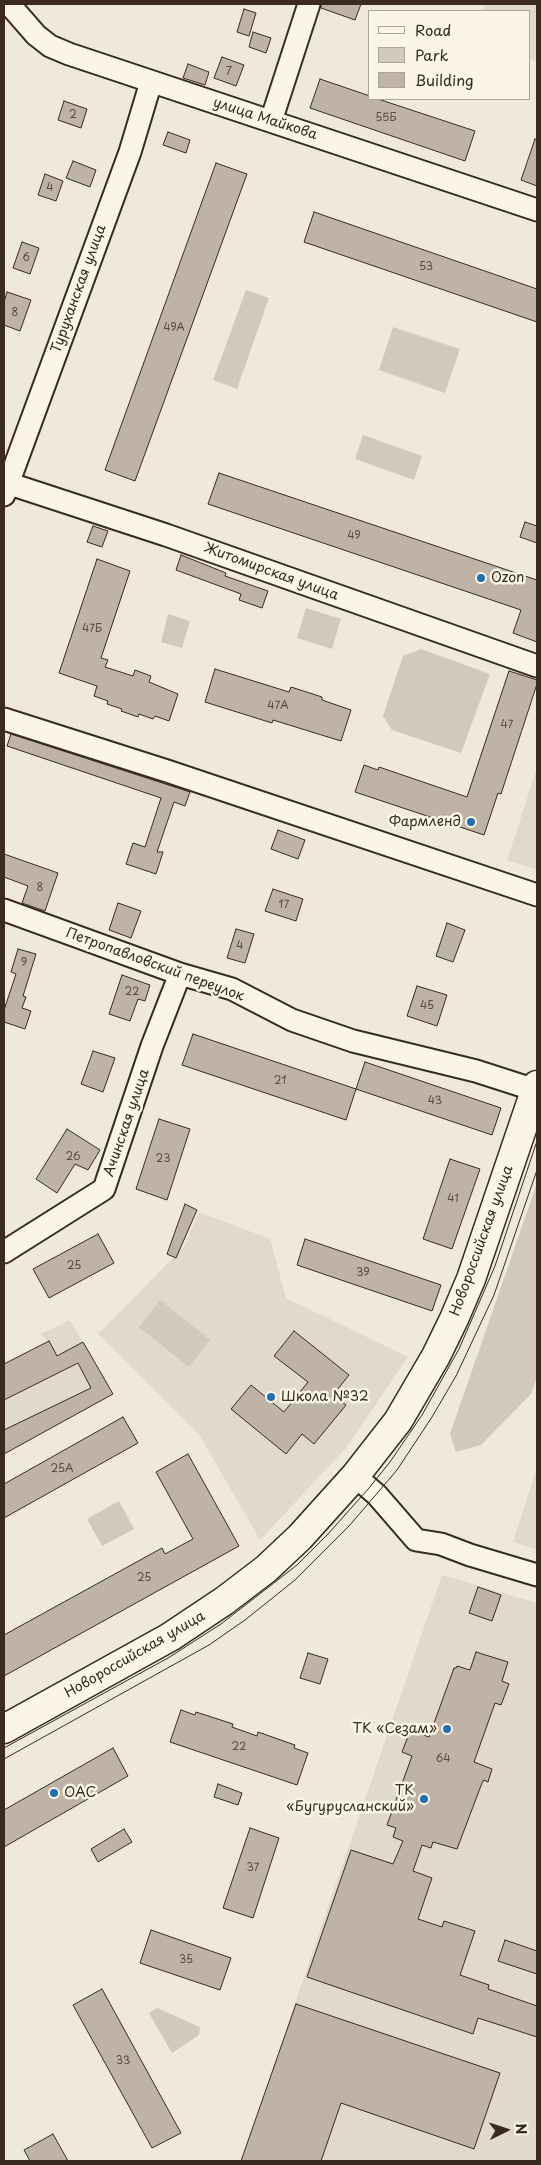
<!DOCTYPE html>
<html>
<head>
<meta charset="utf-8">
<style>
  body { margin:0 }
  #map { position:relative; width:541px; height:2165px; overflow:hidden; background:#f0e9d9; font-family:"Playpen Sans",sans-serif }
  canvas { display:block }
  .frame { position:absolute; inset:0; border:5px solid #3b2a1e; pointer-events:none }
  .legend { position:absolute; left:368px; top:10px; width:162px; height:90px; box-sizing:border-box; background:#fcf5e5; border:1px solid #afa495; margin:0; padding:6px 9px; list-style:none; font-size:15px; color:#3b2a1e }
  .legend li { display:flex; align-items:center; gap:10px; height:25px }
  .legend b { width:25px; border:1px solid #afa495 }
  .north { position:absolute; left:481px; top:2105px; width:50px; height:50px; -webkit-text-stroke:4px #fcf5e5; paint-order:stroke; rotate:86deg; font-size:14px; font-weight:700; line-height:20px; text-align:center; color:#3b2a1e }
  .north::after { content:''; display:block; margin:auto; width:18px; height:22px; background:#3b2a1e; clip-path:polygon(50% 0,100% 100%,50% 72%,0 100%) }
</style>
</head>
<body>
<div id="map">
<canvas width="541" height="2165"></canvas>
<div class="frame"></div>
<ul class="legend">
<li><b style="height:6px;background:#fcf5e5"></b>Road</li>
<li><b style="height:14px;background:#d2c9ba"></b>Park</li>
<li><b style="height:14px;background:#beb3a4"></b>Building</li>
</ul>
<div class="north">N</div>
</div>
<script>
const context = document.querySelector('canvas').getContext('2d');
context.lineJoin = 'round';
function fillPath(path, color) {
  context.fillStyle = color;
  context.fill(path, 'evenodd');
}
function shape(rows) {
  const path = new Path2D();
  for (const r of rows) {
    path.moveTo(r[0], r[1]);
    for (let i = 2; i < r.length; i += 2) path.lineTo(r[i], r[i + 1]);
  }
  return path;
}
function strokePath(path, color, width, dash) {
  context.strokeStyle = color;
  context.lineWidth = width;
  context.lineCap = dash ? 'butt' : 'round';
  context.setLineDash(dash || []);
  context.stroke(path);
}
function write(font, color, halo, rows, align = 'center') {
  context.font = font + ' "Playpen Sans",sans-serif';
  context.lineWidth = 5;
  context.setLineDash([]);
  context.textBaseline = 'middle';
  context.strokeStyle = halo;
  context.fillStyle = color;
  for (const [text, x, y, turn = 0] of rows) {
    context.save();
    context.translate(x, y);
    context.rotate((+turn || 0) * Math.PI / 180);
    context.textAlign = isNaN(turn) ? turn : align;
    if (halo) context.strokeText(text, 0, 0);
    context.fillText(text, 0, 0);
    context.restore();
  }
}
fillPath(shape([
  [485,4,537,4,537,62,530,59,530,11,483,11],
  [537,768,537,870,507,860],
  [199,1212,270,1239,286,1298,408,1357,346,1448,260,1540,200,1436,98,1334,184,1247],
  [70,1320,113,1394,4,1454,4,1364,49,1342,40,1334],
  [537,1467,537,1550,513,1542],
  [442,1575,537,1603,537,2161,241,2161]
]), '#e1d9c9');
fillPath(shape([
  [246,290,269,298,237,389,213,380],
  [393,327,460,349,445,393,379,370],
  [363,435,422,456,414,480,355,459],
  [306,608,341,619,332,649,297,638],
  [168,614,190,621,182,648,161,642],
  [421,649,490,674,461,753,392,730,383,716,403,656],
  [537,1183,537,1377,531,1394,481,1445,456,1452,450,1434],
  [160,1300,210,1340,189,1367,139,1327],
  [119,1501,134,1529,102,1546,87,1519],
  [157,2008,200,2027,199,2035,172,2053,149,2013]
]), '#d2c9ba');
const building = shape([
  [321,4,361,4,355,20,321,8,321,4],
  [244,9,256,13,249,36,237,32,244,9],
  [253,32,271,38,266,53,249,47,253,32],
  [222,57,244,65,236,86,214,78,222,57],
  [188,64,209,72,205,85,183,78,188,64],
  [320,79,370,96,370,99,378,99,475,131,465,161,310,108,320,79],
  [64,101,87,109,81,128,58,120,64,101],
  [168,132,190,140,186,153,163,145,168,132],
  [535,139,537,140,537,186,521,180,535,139],
  [73,161,96,170,90,187,66,178,73,161],
  [216,163,247,174,135,481,105,470,216,163],
  [45,174,63,181,56,201,38,195,45,174],
  [314,212,537,289,537,322,304,242,314,212],
  [22,242,39,248,30,274,13,268,22,242],
  [7,292,31,300,20,331,4,325,4,302,7,292],
  [219,473,537,580,537,642,513,633,521,610,208,504,219,473],
  [525,522,537,526,537,543,520,537,525,522],
  [93,526,108,531,102,547,87,542,93,526],
  [181,555,226,573,225,576,268,591,262,608,239,600,241,594,176,570,181,555],
  [97,559,130,571,101,658,108,660,105,667,133,676,135,670,151,676,149,682,178,694,169,721,155,716,153,719,139,714,138,717,121,711,122,709,107,704,108,701,94,696,97,686,59,673,97,559],
  [215,669,289,692,291,687,322,697,322,700,351,710,341,741,273,720,272,723,205,702,215,669],
  [509,671,537,680,537,684,501,794,498,793,484,835,355,792,364,765,378,770,379,767,467,797,509,671],
  [11,734,190,792,185,806,174,802,157,852,163,852,156,874,126,864,133,843,145,847,161,798,7,746,11,734],
  [278,830,305,840,298,859,271,849,278,830],
  [4,854,58,873,45,911,22,903,28,886,4,877,4,854],
  [273,889,303,899,296,921,265,911,273,889],
  [118,903,141,911,131,938,109,930,118,903],
  [447,923,465,930,453,962,436,956,447,923],
  [236,929,254,934,245,963,227,958,236,929],
  [18,949,36,954,23,996,26,997,22,1008,31,1011,25,1029,4,1022,4,1010,16,974,11,972,18,949],
  [122,975,150,985,145,1001,138,999,130,1021,109,1014,122,975],
  [417,986,447,995,437,1026,407,1016,417,986],
  [193,1034,356,1089,346,1120,182,1065,193,1034],
  [93,1051,115,1058,103,1092,81,1084,93,1051],
  [365,1062,501,1108,492,1135,356,1089,365,1062],
  [159,1119,190,1129,167,1200,136,1189,159,1119],
  [67,1129,100,1150,88,1170,75,1164,57,1193,36,1179,67,1129],
  [450,1159,480,1169,452,1249,423,1239,450,1159],
  [185,1204,197,1210,176,1258,167,1254,185,1204],
  [98,1234,114,1263,49,1298,33,1269,98,1234],
  [305,1239,441,1285,432,1311,297,1265,305,1239],
  [294,1331,349,1375,333,1395,346,1405,314,1444,302,1434,286,1454,231,1409,251,1385,284,1412,308,1382,274,1356,294,1331],
  [49,1341,57,1356,83,1342,113,1394,4,1454,4,1430,91,1388,78,1363,4,1400,4,1364,49,1341],
  [123,1417,138,1443,4,1518,4,1484,123,1417],
  [188,1454,239,1546,4,1676,4,1635,162,1548,165,1554,193,1539,156,1472,188,1454],
  [478,1587,501,1595,492,1621,469,1613,478,1587],
  [476,1652,508,1662,502,1681,509,1684,501,1705,495,1703,474,1762,492,1769,488,1782,484,1780,482,1783,457,1849,433,1842,431,1848,422,1845,413,1871,432,1878,418,1919,442,1927,444,1921,475,1931,460,1975,489,1985,488,1989,537,2006,537,2037,478,2018,473,2034,307,1977,351,1850,393,1864,403,1841,393,1837,396,1828,387,1825,412,1756,402,1752,407,1739,412,1731,429,1737,454,1668,456,1668,457,1666,470,1670,476,1652],
  [308,1653,328,1659,320,1684,300,1678,308,1653],
  [181,1710,195,1715,196,1712,233,1724,232,1727,257,1736,258,1732,295,1745,294,1748,308,1753,297,1785,170,1742,181,1710],
  [113,1748,128,1776,4,1847,4,1810,113,1748],
  [218,1784,242,1793,238,1805,214,1797,218,1784],
  [250,1828,279,1838,253,1918,223,1908,250,1828],
  [124,1829,132,1842,98,1862,91,1849,124,1829],
  [151,1930,231,1958,220,1990,140,1963,151,1930],
  [505,1940,537,1951,537,1974,498,1961,505,1940],
  [102,1989,181,2133,152,2148,73,2005,102,1989],
  [296,2004,500,2073,474,2149,341,2103,321,2161,241,2161,296,2004],
  [53,2134,68,2161,30,2161,24,2150,53,2134]
]);
fillPath(building, '#beb3a4');
strokePath(building, '#3b2a1e', 1);
const minor = shape([
  [9,4,36,35,50,46,69,54,537,210],
  [271,121,309,4],
  [4,482,166,535,537,666],
  [4,495,130,152,151,82],
  [4,719,167,771,537,895],
  [4,910,180,974,232,989,292,1020,353,1041,476,1071,535,1090],
  [4,1252,104,1189,152,1046,180,974],
  [355,1476,377,1495,416,1540,441,1544,470,1555,537,1575]
]);
const major = shape([
  [4,1729,170,1637,224,1601,266,1569,300,1537,355,1476,398,1421,436,1356,454,1319,471,1279,537,1085]
]);
strokePath(minor, '#3b2a1e', 25);
strokePath(major, '#3b2a1e', 31);
strokePath(minor, '#fcf5e5', 21);
strokePath(major, '#fcf5e5', 28);
strokePath(shape([
  [4,1748,168,1658,221,1624,297,1565,328,1534,369,1488,390,1462,422,1415,459,1349,495,1266,537,1141],
  [4,1759,209,1645,245,1620,295,1580,349,1526,397,1470,432,1417,456,1376,494,1295,537,1170]
]), '#3b2a1e', 1);
for (const [x, y, r, color] of [
  [481,578,5,"#1f6fb2"],
  [471,822,5,"#1f6fb2"],
  [271,1397,5,"#1f6fb2"],
  [447,1729,5,"#1f6fb2"],
  [54,1793,5,"#1f6fb2"],
  [424,1799,5,"#1f6fb2"]
]) {
  const dot = new Path2D();
  dot.arc(x, y, r, 0, 2 * Math.PI);
  context.fillStyle = color;
  context.fill(dot);
  strokePath(dot, '#fcf5e5', 2);
}
write('11px', '#5c4c40', null, [
  ["7",229,72],
  ["2",73,115],
  ["55Б",386,118],
  ["4",50,188],
  ["6",26,258],
  ["53",426,267],
  ["8",15,313],
  ["49А",174,328],
  ["49",354,536],
  ["47Б",92,629],
  ["47А",278,706],
  ["47",507,725],
  ["8",40,888],
  ["17",284,905],
  ["4",240,946],
  ["9",24,963],
  ["22",132,992],
  ["45",427,1006],
  ["21",280,1081],
  ["43",435,1101],
  ["26",73,1157],
  ["23",163,1159],
  ["41",453,1199],
  ["25",74,1266],
  ["39",363,1273],
  ["25А",62,1469],
  ["25",144,1578],
  ["22",239,1747],
  ["64",443,1759],
  ["37",253,1868],
  ["35",186,1960],
  ["33",123,2061]
]);
write('14px', '#3b2a1e', '#fcf5e5', [
  ["улица Майкова",265,119,18],
  ["Туруханская улица",79,289,-70],
  ["Житомирская улица",271,572,20],
  ["Петропавловский переулок",155,965,20],
  ["Ачинская улица",127,1123,-71],
  ["Новороссийская улица",482,1241,-70],
  ["Новороссийская улица",135,1655,-30]
]);
write('14px', '#3b2a1e', '#fcf5e5', [
  ["Ozon",491,578],
  ["Фармленд",461,822,"right"],
  ["Школа №32",281,1397],
  ["ТК «Сезам»",437,1729,"right"],
  ["ТК",414,1791,"right"],
  ["«Бугурусланский»",414,1807,"right"],
  ["ОАС",64,1793]
], 'left');
</script>
</body>
</html>
